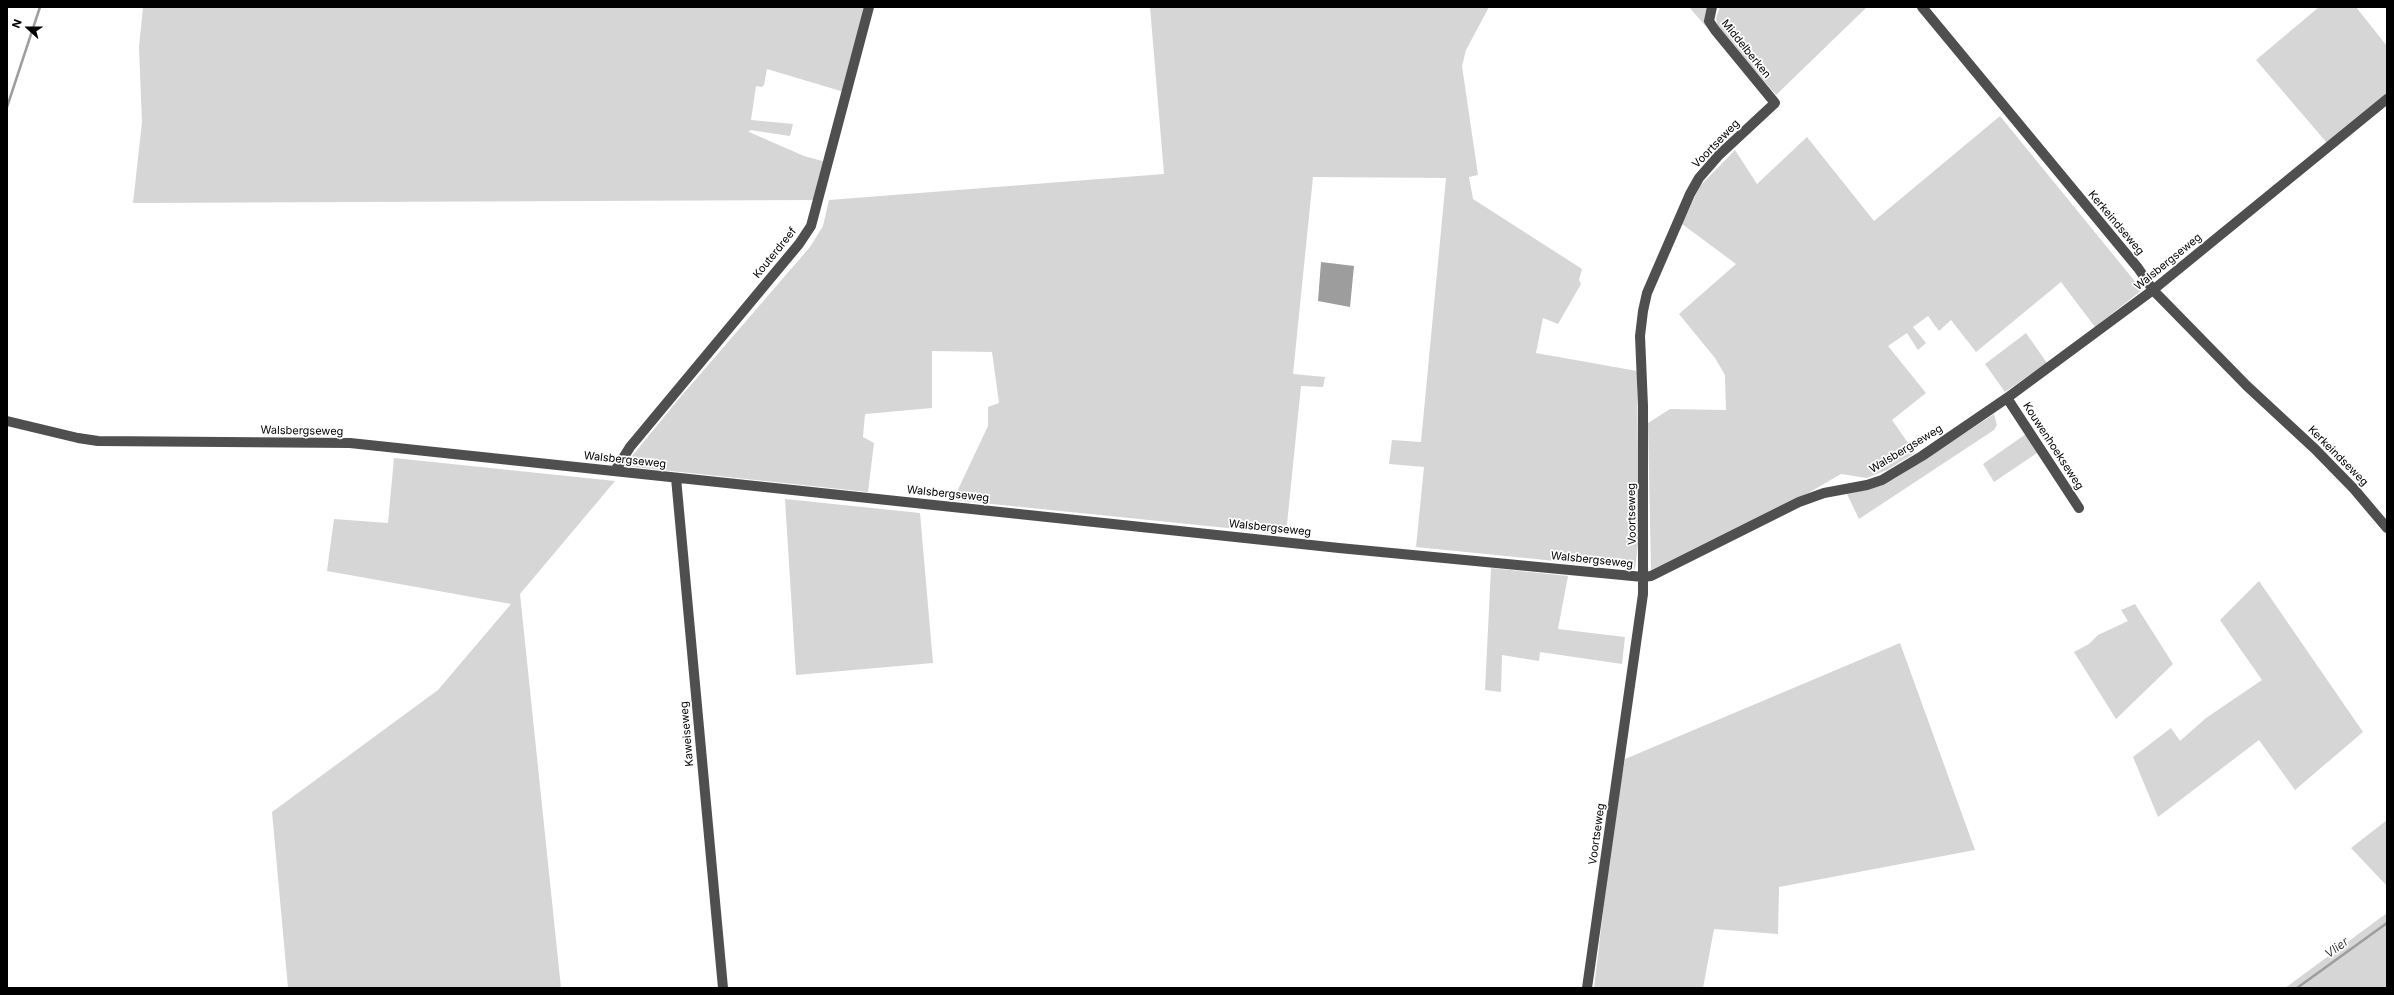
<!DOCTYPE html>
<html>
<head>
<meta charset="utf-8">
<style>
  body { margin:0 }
  #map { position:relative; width:2394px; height:995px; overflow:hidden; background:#fff; font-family:Inter,sans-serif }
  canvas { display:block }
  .frame { position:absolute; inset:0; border:8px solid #000; pointer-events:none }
  .north { position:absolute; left:8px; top:8px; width:40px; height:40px; -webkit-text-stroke:3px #fff; paint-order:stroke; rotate:291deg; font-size:11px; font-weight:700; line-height:16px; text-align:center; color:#000 }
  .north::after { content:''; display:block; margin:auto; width:14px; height:18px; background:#000; clip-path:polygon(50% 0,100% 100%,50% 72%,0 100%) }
</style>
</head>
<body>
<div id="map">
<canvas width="2394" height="995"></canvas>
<div class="frame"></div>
<div class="north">N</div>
</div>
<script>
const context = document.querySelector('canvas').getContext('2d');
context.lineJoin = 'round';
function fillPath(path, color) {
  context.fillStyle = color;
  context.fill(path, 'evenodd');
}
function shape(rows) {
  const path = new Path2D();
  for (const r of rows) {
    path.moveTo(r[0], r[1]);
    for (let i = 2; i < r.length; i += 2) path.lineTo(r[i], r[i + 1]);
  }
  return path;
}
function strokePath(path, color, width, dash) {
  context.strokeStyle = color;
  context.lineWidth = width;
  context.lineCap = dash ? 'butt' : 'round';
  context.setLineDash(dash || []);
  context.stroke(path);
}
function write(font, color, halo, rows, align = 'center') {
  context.font = font + ' Inter,sans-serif';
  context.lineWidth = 3.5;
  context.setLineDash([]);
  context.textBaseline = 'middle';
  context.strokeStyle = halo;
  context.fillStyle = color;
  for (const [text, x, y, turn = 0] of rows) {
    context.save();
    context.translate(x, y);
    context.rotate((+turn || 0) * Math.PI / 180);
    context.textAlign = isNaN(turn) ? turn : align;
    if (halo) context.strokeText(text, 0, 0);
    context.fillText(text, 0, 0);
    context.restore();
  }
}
fillPath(shape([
  [143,7,866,7,844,92,767,69,764,85,762,87,756,86,751,120,793,124,790,136,750,130,749,132,804,156,826,162,816,200,133,203,142,122,139,47],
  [1150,7,1489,7,1466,50,1462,66,1478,175,1469,177,1473,199,1582,269,1579,280,1581,284,1558,324,1543,318,1536,353,1637,371,1639,536,1635,569,1416,547,1424,467,1389,464,1392,440,1421,442,1446,178,1313,177,1293,374,1325,377,1323,387,1301,386,1286,534,953,500,988,426,988,407,999,403,992,352,932,351,932,408,865,414,863,437,874,443,868,492,624,466,677,401,810,247,823,226,829,200,1164,174],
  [1689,7,1709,7,1707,22,1709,30],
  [1720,7,1867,7,1776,95,1718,28,1716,18],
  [2319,7,2356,7,2387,46,2387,96,2327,143,2256,60],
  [2000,116,2142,290,2095,327,2061,282,1976,352,1951,320,1939,331,1928,316,1913,327,1926,343,1918,350,1907,333,1888,346,1926,393,1892,420,1915,453,1887,470,1867,478,1841,474,1810,492,1651,570,1648,423,1670,409,1726,410,1725,375,1715,358,1679,314,1736,264,1682,224,1700,186,1735,150,1757,184,1807,137,1874,221],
  [2026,333,2047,363,2005,392,1985,364],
  [1994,414,1997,425,1994,430,1859,519,1847,494,1894,479],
  [2026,434,2037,453,1994,482,1983,464],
  [394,458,615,481,520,594,561,988,288,988,272,812,438,690,511,604,327,571,334,519,388,523],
  [785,499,920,513,933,663,796,675],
  [1491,568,1568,576,1558,629,1625,637,1622,664,1540,652,1539,661,1502,655,1501,692,1485,690],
  [2259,581,2363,732,2295,790,2259,740,2158,817,2133,757,2171,728,2180,741,2206,718,2262,680,2220,620],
  [2135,604,2173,664,2116,719,2074,652,2089,644,2098,635,2128,621,2121,610],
  [1900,643,1975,850,1779,887,1778,934,1714,929,1703,988,1594,988,1614,820,1625,759],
  [2387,820,2387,886,2351,848],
  [2387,913,2387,988,2285,988]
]), '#d6d6d6');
fillPath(shape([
  [1321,262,1354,266,1350,307,1318,301]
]), '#9d9d9d');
strokePath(shape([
  [7,107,40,7],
  [2297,988,2387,923]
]), '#9d9d9d', 2.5);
strokePath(shape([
  [1922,7,2138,268,2153,290,2247,386,2315,449,2354,489,2387,528],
  [2007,398,2079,508],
  [7,421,78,438,98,441,350,443,1339,548,1643,577,1651,576,1799,502,1824,493,1867,485,1882,480,1922,456,2007,398,2153,290,2387,99],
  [615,471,630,447,799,244,811,226,869,7],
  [676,478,723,988],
  [1587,988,1643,594,1643,406,1640,336,1643,311,1647,293,1690,194,1699,178,1719,155,1775,103,1715,30,1709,21,1712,7]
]), '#4f4f4f', 10);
write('11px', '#000', '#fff', [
  ["Middelberken",1746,49,51],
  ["Voortseweg",1716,144,-46],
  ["Kerkeindseweg",2116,223,50],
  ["Kouterdreef",775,253,-51],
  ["Walsbergseweg",2168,262,-39],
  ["Walsbergseweg",302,431,1],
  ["Kouwenhoekseweg",2053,446,57],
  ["Walsbergseweg",1906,449,-31],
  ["Kerkeindseweg",2338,456,45],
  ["Walsbergseweg",625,460,6],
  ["Walsbergseweg",948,494,6],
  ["Voortseweg",1632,514,-91],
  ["Walsbergseweg",1270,528,6],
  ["Walsbergseweg",1592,560,6],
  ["Kaweiseweg",687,734,-95],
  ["Voortseweg",1597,834,-82]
]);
write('italic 12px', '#3e3e3e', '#fff', [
  ["Vlier",2337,948,-36]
]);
</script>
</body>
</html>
